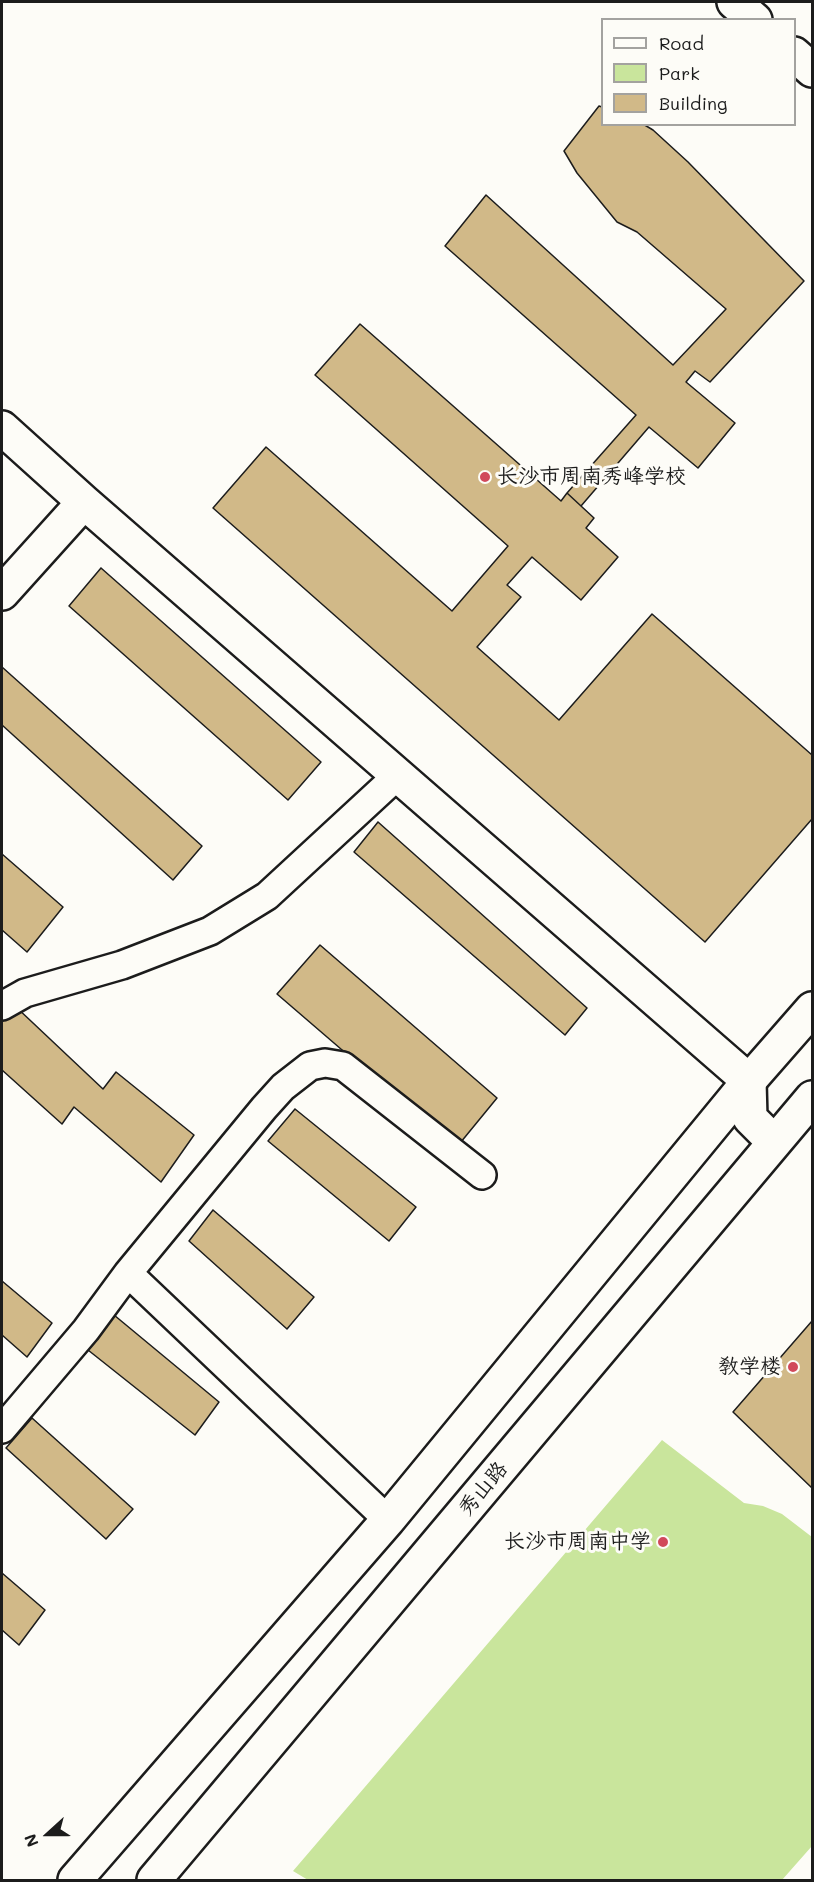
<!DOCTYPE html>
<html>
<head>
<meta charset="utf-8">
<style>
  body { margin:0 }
  #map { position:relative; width:814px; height:1882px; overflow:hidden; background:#fdfcf7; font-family:Mali,sans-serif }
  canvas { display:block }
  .frame { position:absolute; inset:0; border:3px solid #1c1c1c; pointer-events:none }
  .legend { position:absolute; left:601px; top:18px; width:195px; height:108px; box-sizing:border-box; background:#fdfcf7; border:2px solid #a3a29f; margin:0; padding:8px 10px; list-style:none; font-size:18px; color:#1c1c1c }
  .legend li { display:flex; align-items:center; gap:12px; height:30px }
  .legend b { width:30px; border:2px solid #a3a29f }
  .north { position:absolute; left:18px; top:1804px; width:60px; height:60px; -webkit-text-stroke:4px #fdfcf7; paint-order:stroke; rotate:249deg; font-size:16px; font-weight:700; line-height:24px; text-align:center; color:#1c1c1c }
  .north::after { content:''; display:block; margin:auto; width:21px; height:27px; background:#1c1c1c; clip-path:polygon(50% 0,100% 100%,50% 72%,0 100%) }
</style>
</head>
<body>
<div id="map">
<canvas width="814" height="1882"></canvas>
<div class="frame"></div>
<ul class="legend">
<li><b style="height:8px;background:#fdfcf7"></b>Road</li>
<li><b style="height:16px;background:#c9e59c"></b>Park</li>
<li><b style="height:16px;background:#d1b988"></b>Building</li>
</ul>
<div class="north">N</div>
</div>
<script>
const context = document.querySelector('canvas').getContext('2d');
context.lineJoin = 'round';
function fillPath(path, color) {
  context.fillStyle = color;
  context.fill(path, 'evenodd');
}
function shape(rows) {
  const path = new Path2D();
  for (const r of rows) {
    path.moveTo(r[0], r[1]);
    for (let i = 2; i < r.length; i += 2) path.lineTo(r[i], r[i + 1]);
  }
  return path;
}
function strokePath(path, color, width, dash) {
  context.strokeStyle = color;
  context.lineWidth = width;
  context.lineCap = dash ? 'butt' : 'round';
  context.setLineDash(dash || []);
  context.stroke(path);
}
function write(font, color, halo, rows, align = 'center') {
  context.font = font + ' Mali,"LXGW WenKai TC",sans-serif';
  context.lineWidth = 6;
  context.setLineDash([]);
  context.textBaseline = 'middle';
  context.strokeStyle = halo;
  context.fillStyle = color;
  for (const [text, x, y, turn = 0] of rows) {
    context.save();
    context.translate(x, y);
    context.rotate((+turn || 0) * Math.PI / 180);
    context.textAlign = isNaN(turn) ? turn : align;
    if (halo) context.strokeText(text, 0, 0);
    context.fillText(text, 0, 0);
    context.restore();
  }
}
fillPath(shape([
  [662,1440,744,1503,763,1506,782,1514,812,1537,812,1846,782,1880,308,1880,293,1871]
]), '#c9e59c');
const building = shape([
  [599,106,602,107,602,124,643,124,653,130,688,162,804,281,710,382,695,371,686,382,735,423,698,468,649,427,581,506,567,493,636,415,445,246,486,195,673,365,726,309,637,232,617,222,577,173,564,151,599,106],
  [360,324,561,501,567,493,581,506,594,518,586,528,618,557,581,600,532,557,507,585,521,597,477,647,559,720,652,614,812,755,812,819,705,942,213,508,266,447,452,611,508,546,315,375,360,324],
  [101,568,321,762,288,800,69,606,101,568],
  [2,667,202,846,173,880,2,725,2,667],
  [378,822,587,1008,565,1035,354,852,378,822],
  [2,854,63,907,27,952,2,930,2,854],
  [320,945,497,1098,456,1148,277,994,320,945],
  [15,1006,103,1089,116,1072,194,1135,161,1182,74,1107,62,1124,2,1070,2,1022,15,1006],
  [295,1109,416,1207,389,1241,268,1141,295,1109],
  [213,1210,314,1297,287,1329,189,1241,213,1210],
  [2,1281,52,1323,27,1357,2,1335,2,1281],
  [114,1315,219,1402,195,1435,88,1350,114,1315],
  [812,1321,812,1488,733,1412,812,1321],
  [32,1418,133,1509,106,1539,6,1448,32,1418],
  [2,1573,45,1610,19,1645,2,1630,2,1573]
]);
fillPath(building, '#d1b988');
strokePath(building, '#1c1c1c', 1.5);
const minor = shape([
  [2,1006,25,993,122,965,210,931,267,896,398,775],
  [128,1273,388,1520],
  [2,1429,86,1330,128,1273,264,1108,283,1087,310,1066,325,1063,343,1066,482,1175]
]);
const tertiary = shape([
  [734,2,755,20],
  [794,54,812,70],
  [2,428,84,502,749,1081,750,1118,774,1142],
  [2,593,84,502]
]);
const secondary = shape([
  [75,1880,388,1520,749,1081,812,1009],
  [154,1880,812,1098]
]);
strokePath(minor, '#1c1c1c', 32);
strokePath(tertiary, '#1c1c1c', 38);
strokePath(secondary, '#1c1c1c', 38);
strokePath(minor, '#fdfcf7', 27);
strokePath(tertiary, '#fdfcf7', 33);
strokePath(secondary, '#fdfcf7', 33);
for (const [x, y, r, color] of [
  [485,477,6,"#d1495b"],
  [793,1367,6,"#d1495b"],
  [663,1542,6,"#d1495b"]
]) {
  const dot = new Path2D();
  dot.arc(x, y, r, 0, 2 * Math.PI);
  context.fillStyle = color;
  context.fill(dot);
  strokePath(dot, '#fdfcf7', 2);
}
write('21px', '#1c1c1c', '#fdfcf7', [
  ["长沙市周南秀峰学校",497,477,"left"],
  ["教学楼",781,1367],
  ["长沙市周南中学",651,1542]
], 'right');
write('21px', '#1c1c1c', '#fdfcf7', [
  ["秀山路",483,1489,-50]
]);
</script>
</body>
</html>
